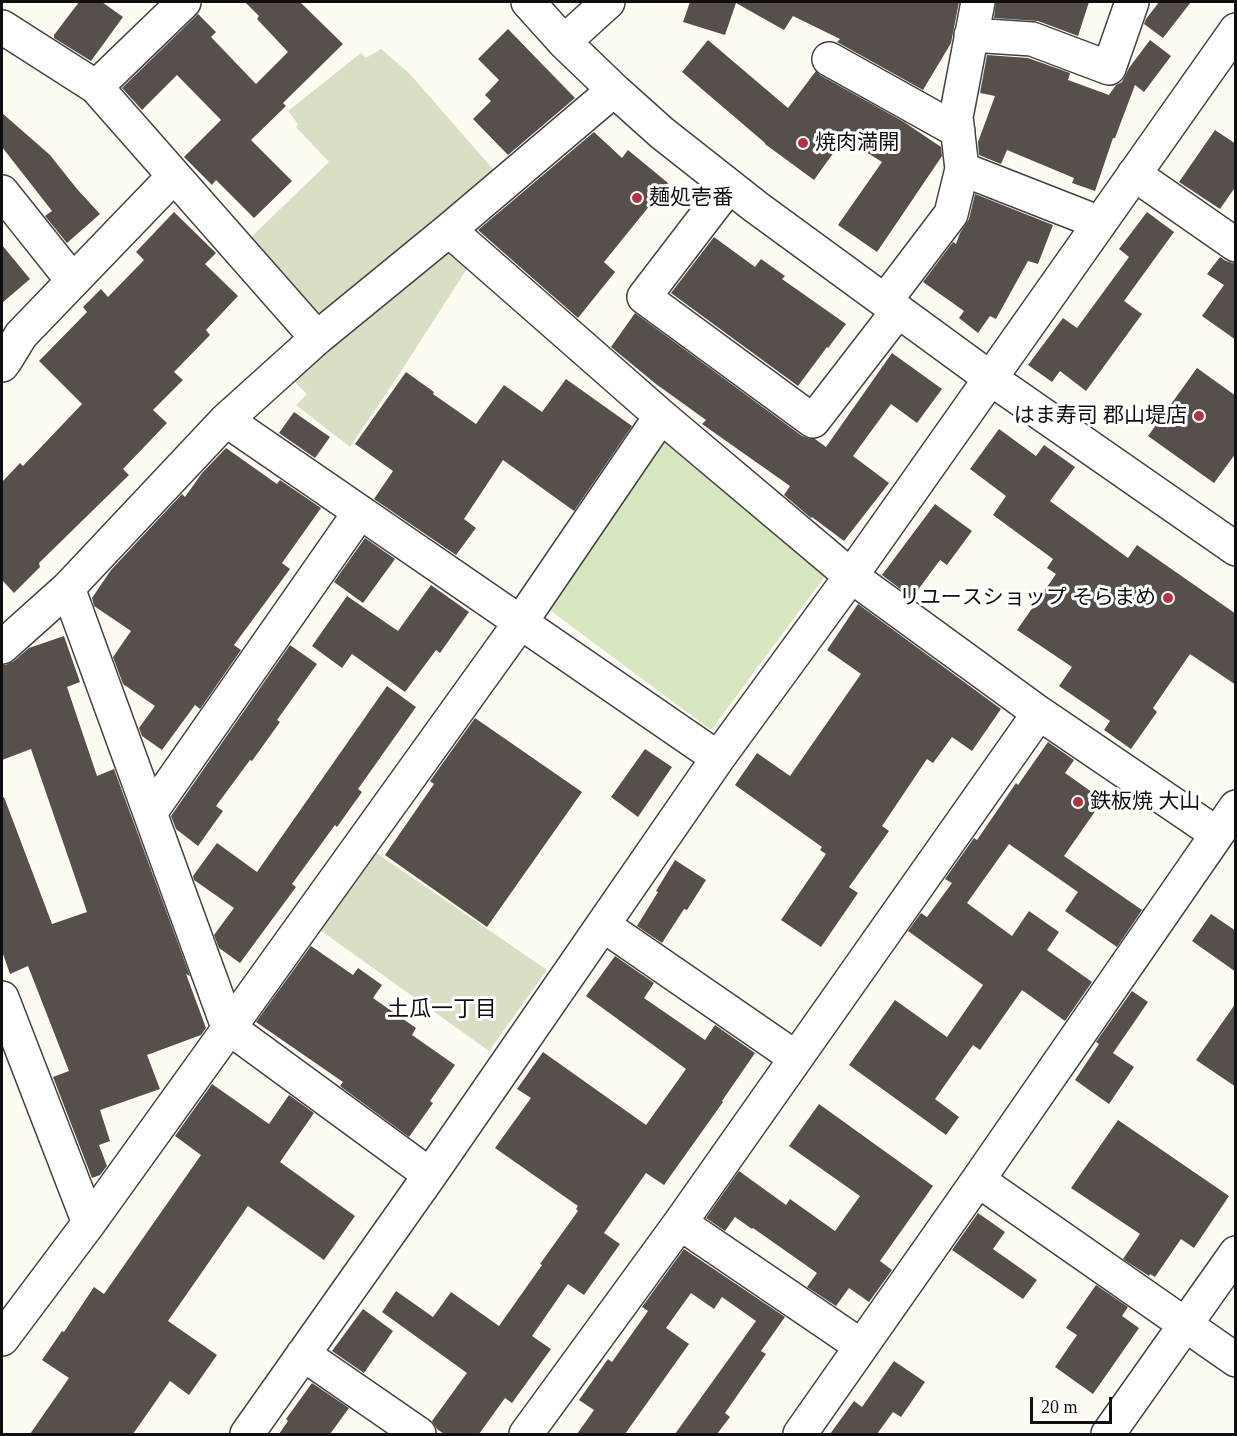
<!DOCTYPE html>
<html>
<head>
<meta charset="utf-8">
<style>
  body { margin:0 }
  #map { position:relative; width:1237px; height:1436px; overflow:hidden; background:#fefbf2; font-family:"Times New Roman",serif }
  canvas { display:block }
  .frame { position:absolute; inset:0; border:3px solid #0f0f0f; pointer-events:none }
  .scale { position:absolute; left:1030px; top:1397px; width:82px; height:27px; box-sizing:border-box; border:3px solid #0f0f0f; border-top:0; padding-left:8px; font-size:18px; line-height:21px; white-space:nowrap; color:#0f0f0f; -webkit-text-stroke:4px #fff; paint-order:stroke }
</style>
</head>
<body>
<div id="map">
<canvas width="1237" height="1436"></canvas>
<div class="frame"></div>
<div class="scale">20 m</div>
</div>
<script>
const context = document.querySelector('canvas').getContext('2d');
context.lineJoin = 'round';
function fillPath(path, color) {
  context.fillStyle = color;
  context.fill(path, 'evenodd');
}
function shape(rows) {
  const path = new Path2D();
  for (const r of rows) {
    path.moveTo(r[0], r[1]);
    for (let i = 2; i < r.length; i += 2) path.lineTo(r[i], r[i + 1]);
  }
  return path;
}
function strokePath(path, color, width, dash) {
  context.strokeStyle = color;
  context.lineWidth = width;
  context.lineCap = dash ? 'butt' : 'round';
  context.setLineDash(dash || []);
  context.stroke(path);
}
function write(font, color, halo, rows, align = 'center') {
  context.font = font + ' "Times New Roman","Noto Sans JP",serif';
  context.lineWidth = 6;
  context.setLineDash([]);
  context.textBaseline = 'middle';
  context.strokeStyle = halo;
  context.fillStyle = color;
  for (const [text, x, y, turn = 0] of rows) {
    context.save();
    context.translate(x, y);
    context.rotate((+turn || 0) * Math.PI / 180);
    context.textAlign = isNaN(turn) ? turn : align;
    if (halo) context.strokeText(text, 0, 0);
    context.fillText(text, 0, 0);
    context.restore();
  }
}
fillPath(shape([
  [664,442,826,575,711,730,547,608]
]), '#d6e6be');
fillPath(shape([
  [381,49,409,73,499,176,319,318,244,244,329,162,296,127,298,124,288,111,361,53,366,58],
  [448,250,468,267,396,379,350,447,296,405,307,394,292,379],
  [375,852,547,970,489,1051,320,930]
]), '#d8dfc4');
fillPath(shape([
  [79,2,102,2,123,17,91,61,54,38,54,35],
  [245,2,300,2,343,44,283,103,286,106,251,140,292,181,254,218,216,180,212,185,184,157,221,120,177,75,142,110,122,88,198,14,216,32,211,37,256,84,288,52,257,19,259,16],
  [690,2,959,2,951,43,923,90,837,42,840,39,793,16,784,30,736,3,725,35,683,22],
  [996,2,1089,2,1078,36,1038,21,994,18],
  [1159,2,1191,2,1163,38,1144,24,1146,19],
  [508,29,575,98,508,155,473,119,491,101,485,95,499,80,478,59],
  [708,40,788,108,816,71,820,75,904,122,941,147,942,156,877,252,838,225,882,162,844,138,814,180,765,144,765,143,682,72],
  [1150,40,1171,56,1144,92,1135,85,1115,138,1113,138,1095,191,1072,183,1074,178,1007,150,1001,164,979,155,978,142,995,96,980,93,987,55,1028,58,1070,73,1068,80,1109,95,1116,85,1122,82,1129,68],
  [2,113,50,155,77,189,100,214,67,243,45,216,52,211,2,147],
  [1215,130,1236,144,1236,186,1220,209,1179,182],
  [594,132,622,158,628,150,668,183,604,262,615,272,578,318,478,230],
  [975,194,1053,225,1038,264,1028,261,996,319,990,316,978,333,959,318,964,311,923,282,953,242,956,244,960,233,969,219],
  [174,212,216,253,205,264,238,296,206,330,210,335,174,372,183,380,153,410,167,423,123,469,129,475,39,563,40,567,14,593,2,580,2,482,20,463,23,466,82,404,39,361,87,312,83,307,101,289,108,297,144,260,136,252],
  [1147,212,1174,232,1124,301,1142,314,1086,391,1060,371,1052,382,1028,365,1063,318,1077,328,1129,257,1119,249],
  [714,237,755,267,761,259,785,276,782,279,846,324,828,348,827,347,798,386,671,293],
  [2,245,30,279,2,303],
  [1220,257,1226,261,1236,264,1236,340,1202,316,1224,285,1207,274],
  [635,313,802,436,810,439,815,439,826,447,892,353,942,389,917,423,891,404,853,456,889,483,844,541,812,517,811,518,784,495,790,486,702,424,706,420,656,384,611,347],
  [1197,368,1236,396,1236,453,1214,483,1148,436],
  [406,372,434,392,433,394,476,424,504,385,542,412,566,379,632,426,574,511,503,460,464,519,476,528,456,555,374,499,393,471,355,444],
  [294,412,330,437,315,458,279,433],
  [999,429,1036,456,1044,445,1075,467,1050,501,1128,558,1137,545,1236,614,1236,685,1190,654,1153,708,1157,712,1131,749,1104,730,1110,721,1059,686,1072,667,1017,630,1056,574,1047,568,1053,559,993,515,1006,496,970,469],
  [226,448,277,484,280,480,321,508,282,563,290,569,234,645,241,650,200,709,195,705,162,750,142,736,139,728,155,706,123,684,113,657,131,631,94,606,92,598,111,570,182,494,185,497,202,473],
  [935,504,972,531,947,565,940,560,912,598,882,575],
  [365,538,395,559,363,603,334,582],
  [431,585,469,612,440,653,436,650,405,692,352,654,342,668,312,646,347,596,398,631],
  [858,604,1001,709,972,751,952,737,933,763,927,759,882,826,889,831,849,887,858,893,821,947,781,920,826,854,820,850,822,847,735,785,757,753,790,776,861,674,827,650],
  [64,636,80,682,67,687,97,776,114,769,190,976,186,974,206,1028,201,1035,147,1055,160,1089,100,1110,110,1141,99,1145,107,1166,100,1175,92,1178,53,1077,69,1071,28,966,10,974,2,951,2,798,4,797,52,924,87,912,31,749,2,760,2,665,6,665,14,661,29,648],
  [290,645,317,664,277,720,280,722,252,761,250,760,216,806,223,811,198,846,176,829,171,816],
  [387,686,416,707,358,789,362,792,337,827,335,825,292,884,296,887,240,963,219,948,214,935,234,908,194,880,193,876,217,843,257,872],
  [475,718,582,792,487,927,385,855,434,784,430,781],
  [1048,742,1074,760,1065,773,1103,800,1064,856,1142,910,1117,947,1065,911,1078,892,1009,844,967,903,1012,936,1029,911,1059,932,1047,950,1092,982,1065,1021,1022,990,980,1050,973,1045,935,1099,959,1117,946,1135,849,1065,895,1000,947,1037,983,985,908,931,921,913,927,917,952,883,945,879,974,838,977,840,1016,783,1018,785],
  [645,749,672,767,638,817,611,797],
  [675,860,706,880,687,910,684,909,662,943,637,926,658,892,656,891],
  [1211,914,1236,931,1236,972,1192,941],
  [311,946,353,975,358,968,382,985,373,998,416,1028,412,1035,455,1065,430,1101,433,1103,409,1137,340,1086,343,1082,256,1022],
  [615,956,654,983,644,998,705,1040,715,1025,755,1053,722,1101,723,1102,664,1185,646,1173,604,1233,620,1244,584,1295,568,1284,532,1336,551,1349,512,1403,505,1398,479,1434,444,1434,437,1429,432,1421,467,1373,382,1312,396,1291,433,1317,451,1292,499,1326,542,1265,540,1264,578,1211,576,1209,578,1206,495,1148,531,1098,517,1089,543,1052,646,1125,686,1069,586,996],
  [1132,991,1148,1002,1113,1053,1134,1067,1109,1104,1075,1080,1099,1044,1096,1042],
  [1236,1003,1236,1087,1196,1060],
  [212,1084,269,1124,289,1095,314,1113,280,1162,355,1216,324,1260,248,1206,168,1321,217,1355,189,1395,170,1381,133,1434,30,1434,69,1378,42,1360,62,1331,64,1332,94,1287,104,1294,201,1155,175,1136],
  [819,1104,933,1186,880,1261,892,1270,869,1302,849,1288,836,1306,807,1287,817,1273,753,1228,752,1229,735,1217,725,1231,706,1218,739,1171,786,1205,790,1199,835,1231,860,1196,789,1146],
  [1118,1120,1229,1196,1194,1248,1181,1239,1155,1277,1150,1274,1149,1276,1123,1259,1140,1234,1071,1188],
  [978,1213,1005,1232,993,1249,1037,1280,1023,1299,952,1250],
  [684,1249,785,1317,761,1351,766,1354,725,1413,730,1417,717,1434,675,1434,756,1321,722,1297,714,1309,691,1293,666,1328,689,1344,625,1434,577,1434,594,1410,579,1400,608,1359,612,1362,648,1311,642,1307],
  [1096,1285,1128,1307,1122,1316,1139,1328,1093,1394,1055,1367,1077,1335,1066,1328],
  [363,1309,393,1331,364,1373,332,1351],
  [894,1361,925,1382,901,1417,893,1412,877,1434,830,1434,854,1401,862,1407],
  [312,1383,349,1408,330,1434,279,1434,288,1421,286,1419]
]), '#574f4c');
const minor = shape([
  [528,2,564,42,614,90,662,133,756,207,990,378,1236,549],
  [2,27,96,87,317,338],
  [971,35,1032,39,1109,68,1132,2],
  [564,42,608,2],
  [829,59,958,131],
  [96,87,184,2],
  [962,169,1100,223],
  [1134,174,1236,245],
  [729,186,644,297,813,421,898,311],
  [2,192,73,281],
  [449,230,661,416,851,576,1039,713,1217,834],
  [885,301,951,214,962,169,956,117,978,2],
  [2,365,5,361,21,335,174,176],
  [226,420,718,758],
  [68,588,228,1027,430,1175],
  [2,647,68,588,226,420,317,338,449,230,614,90],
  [150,813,360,512],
  [603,925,796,1058],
  [2,998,89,1223],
  [978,1180,1236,1360],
  [680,1223,861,1346],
  [2,1339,89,1223,520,623,661,416],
  [303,1354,419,1434],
  [247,1434,430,1175,718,758,851,576,1236,30],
  [526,1434,680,1223,1039,713],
  [800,1434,978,1180,1236,807],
  [1108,1434,1236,1253]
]);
strokePath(minor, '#424242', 36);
strokePath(minor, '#fff', 33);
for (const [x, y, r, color] of [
  [803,143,6,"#b33243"],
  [637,198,6,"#b33243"],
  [1199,416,6,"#b33243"],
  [1168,598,6,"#b33243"],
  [1078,802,6,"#b33243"]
]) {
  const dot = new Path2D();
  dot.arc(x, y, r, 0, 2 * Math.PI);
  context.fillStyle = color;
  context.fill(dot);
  strokePath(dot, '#fff', 2);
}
write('21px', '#0f0f0f', '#fff', [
  ["焼肉満開",815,143],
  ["麺処壱番",649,198],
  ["はま寿司 郡山堤店",1187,416,"right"],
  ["リユースショップ そらまめ",1156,598,"right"],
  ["鉄板焼 大山",1090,802]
], 'left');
write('22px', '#0f0f0f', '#fff', [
  ["土瓜一丁目",442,1010]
]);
</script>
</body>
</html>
